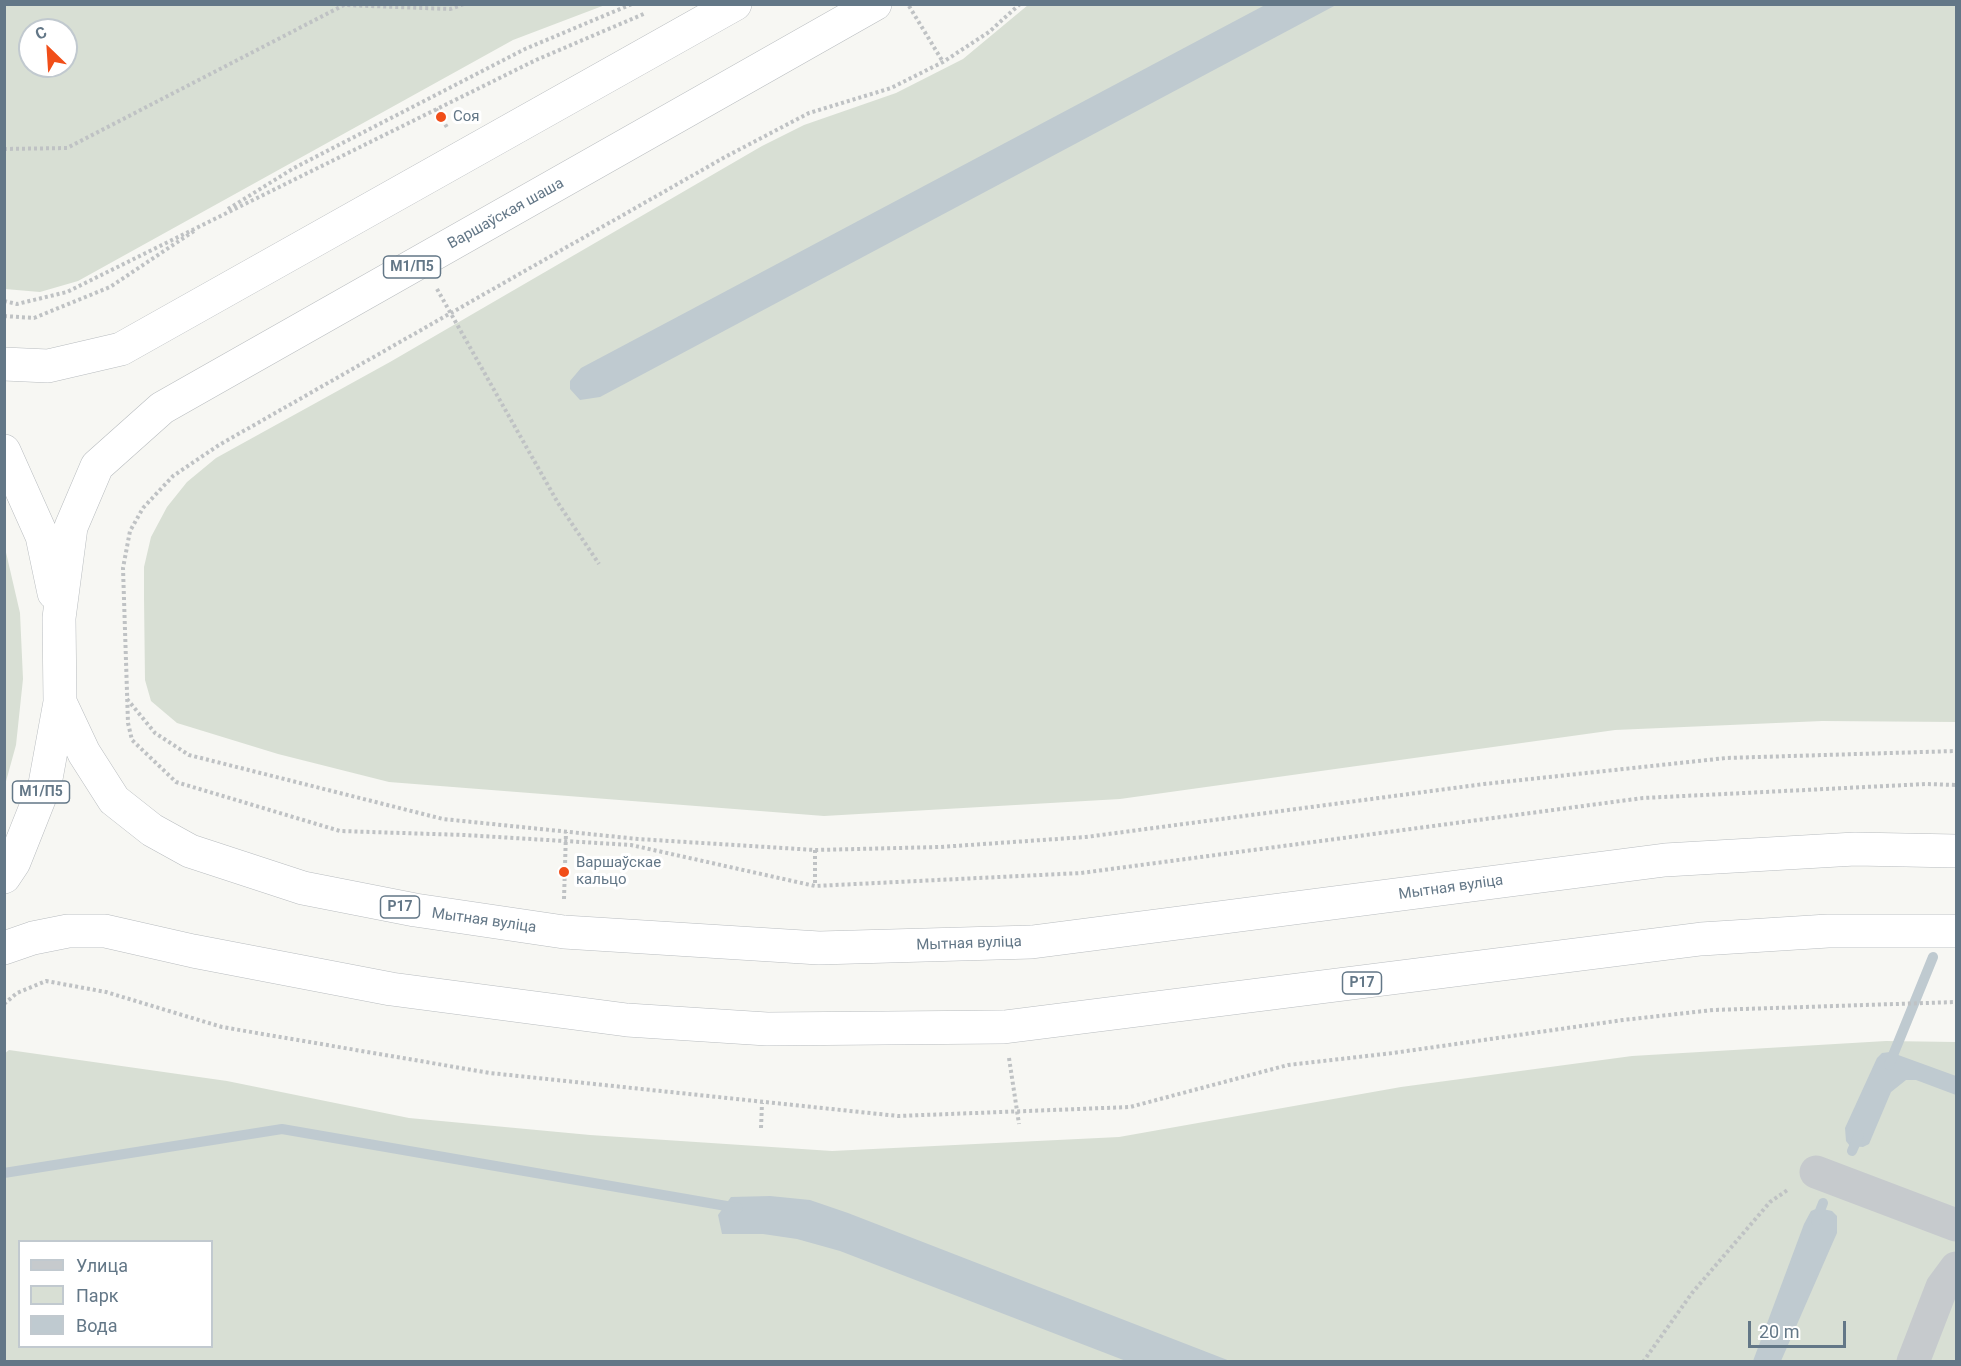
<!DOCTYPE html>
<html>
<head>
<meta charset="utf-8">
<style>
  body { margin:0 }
  #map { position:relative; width:1961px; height:1366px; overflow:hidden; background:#f7f7f3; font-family:Roboto,sans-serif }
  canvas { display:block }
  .frame { position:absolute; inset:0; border:6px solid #637787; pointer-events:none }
  .legend { position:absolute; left:18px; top:1240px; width:195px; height:108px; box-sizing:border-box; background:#fff; border:2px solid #c1c9cf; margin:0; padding:8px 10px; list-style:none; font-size:18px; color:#637787 }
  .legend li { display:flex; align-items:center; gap:12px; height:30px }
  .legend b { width:30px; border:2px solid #c1c9cf }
  .north { position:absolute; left:18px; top:18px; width:60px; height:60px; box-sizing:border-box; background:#fff; border:2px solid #c1c9cf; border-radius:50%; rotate:335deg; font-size:16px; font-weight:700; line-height:24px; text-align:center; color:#637787 }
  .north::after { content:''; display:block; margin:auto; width:21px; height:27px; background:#f14e19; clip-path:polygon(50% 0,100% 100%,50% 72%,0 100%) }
  .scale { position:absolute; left:1748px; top:1321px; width:98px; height:27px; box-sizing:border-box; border:3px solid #637787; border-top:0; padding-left:8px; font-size:18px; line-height:21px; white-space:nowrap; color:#637787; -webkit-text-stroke:4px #fff; paint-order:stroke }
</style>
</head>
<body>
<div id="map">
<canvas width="1961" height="1366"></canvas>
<div class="frame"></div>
<ul class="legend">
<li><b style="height:8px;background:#c6cacd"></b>Улица</li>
<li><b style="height:16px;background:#d8dfd4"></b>Парк</li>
<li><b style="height:16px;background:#bfcad0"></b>Вода</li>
</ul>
<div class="north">С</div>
<div class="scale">20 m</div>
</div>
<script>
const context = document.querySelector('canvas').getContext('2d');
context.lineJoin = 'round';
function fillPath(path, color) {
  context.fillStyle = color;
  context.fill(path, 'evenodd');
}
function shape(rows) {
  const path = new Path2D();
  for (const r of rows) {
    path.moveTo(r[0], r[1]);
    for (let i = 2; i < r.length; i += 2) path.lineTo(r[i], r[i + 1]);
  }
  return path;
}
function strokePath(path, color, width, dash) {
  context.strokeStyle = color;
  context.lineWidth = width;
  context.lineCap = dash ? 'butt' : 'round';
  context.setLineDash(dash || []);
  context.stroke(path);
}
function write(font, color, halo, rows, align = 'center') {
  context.font = font + ' Roboto,sans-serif';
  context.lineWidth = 6;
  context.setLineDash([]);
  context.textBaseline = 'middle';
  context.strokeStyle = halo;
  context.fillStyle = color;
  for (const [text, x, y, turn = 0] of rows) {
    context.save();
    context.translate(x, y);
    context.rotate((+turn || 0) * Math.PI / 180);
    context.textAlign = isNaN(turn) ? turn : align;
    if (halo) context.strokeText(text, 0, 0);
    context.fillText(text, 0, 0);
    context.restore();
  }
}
fillPath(shape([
  [4,5,5,4,605,5,513,40,78,281,40,292,5,289],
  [30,30,66,30,66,66,30,66],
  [1028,5,1956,5,1956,722,1822,721,1615,730,1120,799,824,816,389,782,278,754,177,723,151,701,145,680,144,598,144,567,151,537,167,507,187,482,216,458,390,362,762,146,804,125,896,93,963,59],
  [5,548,20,613,23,679,16,745,5,785],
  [1886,1041,1956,1042,1956,1361,5,1361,4,1054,9,1050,227,1081,409,1118,590,1135,832,1151,1119,1137,1401,1087,1632,1056],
  [20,1242,212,1242,212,1346,20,1346]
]), '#d8dfd4');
fillPath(shape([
  [1265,5,1336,5,600,397,580,400,570,389,570,381,581,368],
  [1890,1052,1956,1076,1956,1095,1916,1080,1906,1080,1891,1092,1869,1144,1863,1147,1850,1146,1846,1141,1845,1128,1877,1058,1882,1053],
  [770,1196,810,1200,848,1213,1230,1361,1126,1361,840,1251,797,1239,763,1234,722,1234,718,1215,731,1197],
  [1818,1208,1832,1211,1837,1216,1837,1233,1833,1242,1781,1361,1753,1361,1804,1224,1811,1211]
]), '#bfcad0');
strokePath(shape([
  [1889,1065,1933,957],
  [1852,1151,1859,1135],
  [4,1173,282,1129,738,1208],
  [1816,1221,1823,1203]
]), '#bfcad0', 10);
const highway = shape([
  [4,364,48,366,121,349,735,4],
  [4,451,42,536,54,593],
  [60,702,84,753,114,800,152,830,190,851,303,888,415,910,564,932,819,948,1032,942,1665,860,1855,849,1956,851],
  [4,877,14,862,45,784,60,702,59,618,71,527,97,466,162,408,875,4],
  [4,948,33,938,68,931,105,931,193,951,391,989,627,1020,767,1029,1004,1027,1701,939,1828,931,1956,931]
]);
strokePath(highway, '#b8bcbf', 34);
strokePath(shape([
  [1020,4,989,32,943,62,891,88,809,113,725,157,219,445,173,476,143,508,130,531,123,568,128,723,132,740,176,782,340,831,464,835,631,845,815,886,1081,873,1643,798,1926,784,1956,785],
  [909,6,943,62],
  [436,109,448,129],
  [4,149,67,148,344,5,450,9,464,4],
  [228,209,294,168,525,49,632,4],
  [437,289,558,503,599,564],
  [4,301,17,304,67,292,536,60,646,13],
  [4,316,34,318,110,287,194,231],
  [127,699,155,733,189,755,443,819,638,839,815,850,940,847,1086,837,1484,784,1726,758,1956,751],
  [815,850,815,886],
  [564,899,566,832],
  [4,1004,17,993,46,981,106,992,222,1027,490,1073,898,1116,1130,1107,1288,1065,1393,1053,1623,1020,1713,1010,1956,1002],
  [1009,1058,1019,1124],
  [761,1128,762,1103],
  [1643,1362,1692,1293,1770,1202,1789,1189]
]), '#bfc2c4', 4, [3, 3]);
strokePath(shape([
  [1816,1172,1956,1225],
  [1913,1362,1942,1287,1956,1268]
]), '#c6cacd', 33);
strokePath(highway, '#fff', 33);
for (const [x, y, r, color] of [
  [441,117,6,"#f14e19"],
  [564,872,6,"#f14e19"]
]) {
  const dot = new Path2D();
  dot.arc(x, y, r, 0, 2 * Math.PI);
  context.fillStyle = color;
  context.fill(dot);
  strokePath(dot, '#fff', 2);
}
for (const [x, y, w] of [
  [412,267,57],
  [41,792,57],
  [400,907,39],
  [1362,983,39]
]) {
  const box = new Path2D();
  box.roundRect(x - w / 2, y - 11, w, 22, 4.5);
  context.fillStyle = '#fff';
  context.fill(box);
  strokePath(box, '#637787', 1.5);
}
write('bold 14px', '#637787', null, [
  ["М1/П5",412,267],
  ["М1/П5",41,792],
  ["Р17",400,907],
  ["Р17",1362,983]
]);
write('15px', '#637787', '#fff', [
  ["Соя",453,117],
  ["Варшаўскае",576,863],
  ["кальцо",576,880]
], 'left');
write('15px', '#637787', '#fff', [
  ["Варшаўская шаша",506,214,-29],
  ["Мытная вуліца",1451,888,-8],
  ["Мытная вуліца",484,921,8],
  ["Мытная вуліца",969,944,-2]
]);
</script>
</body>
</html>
